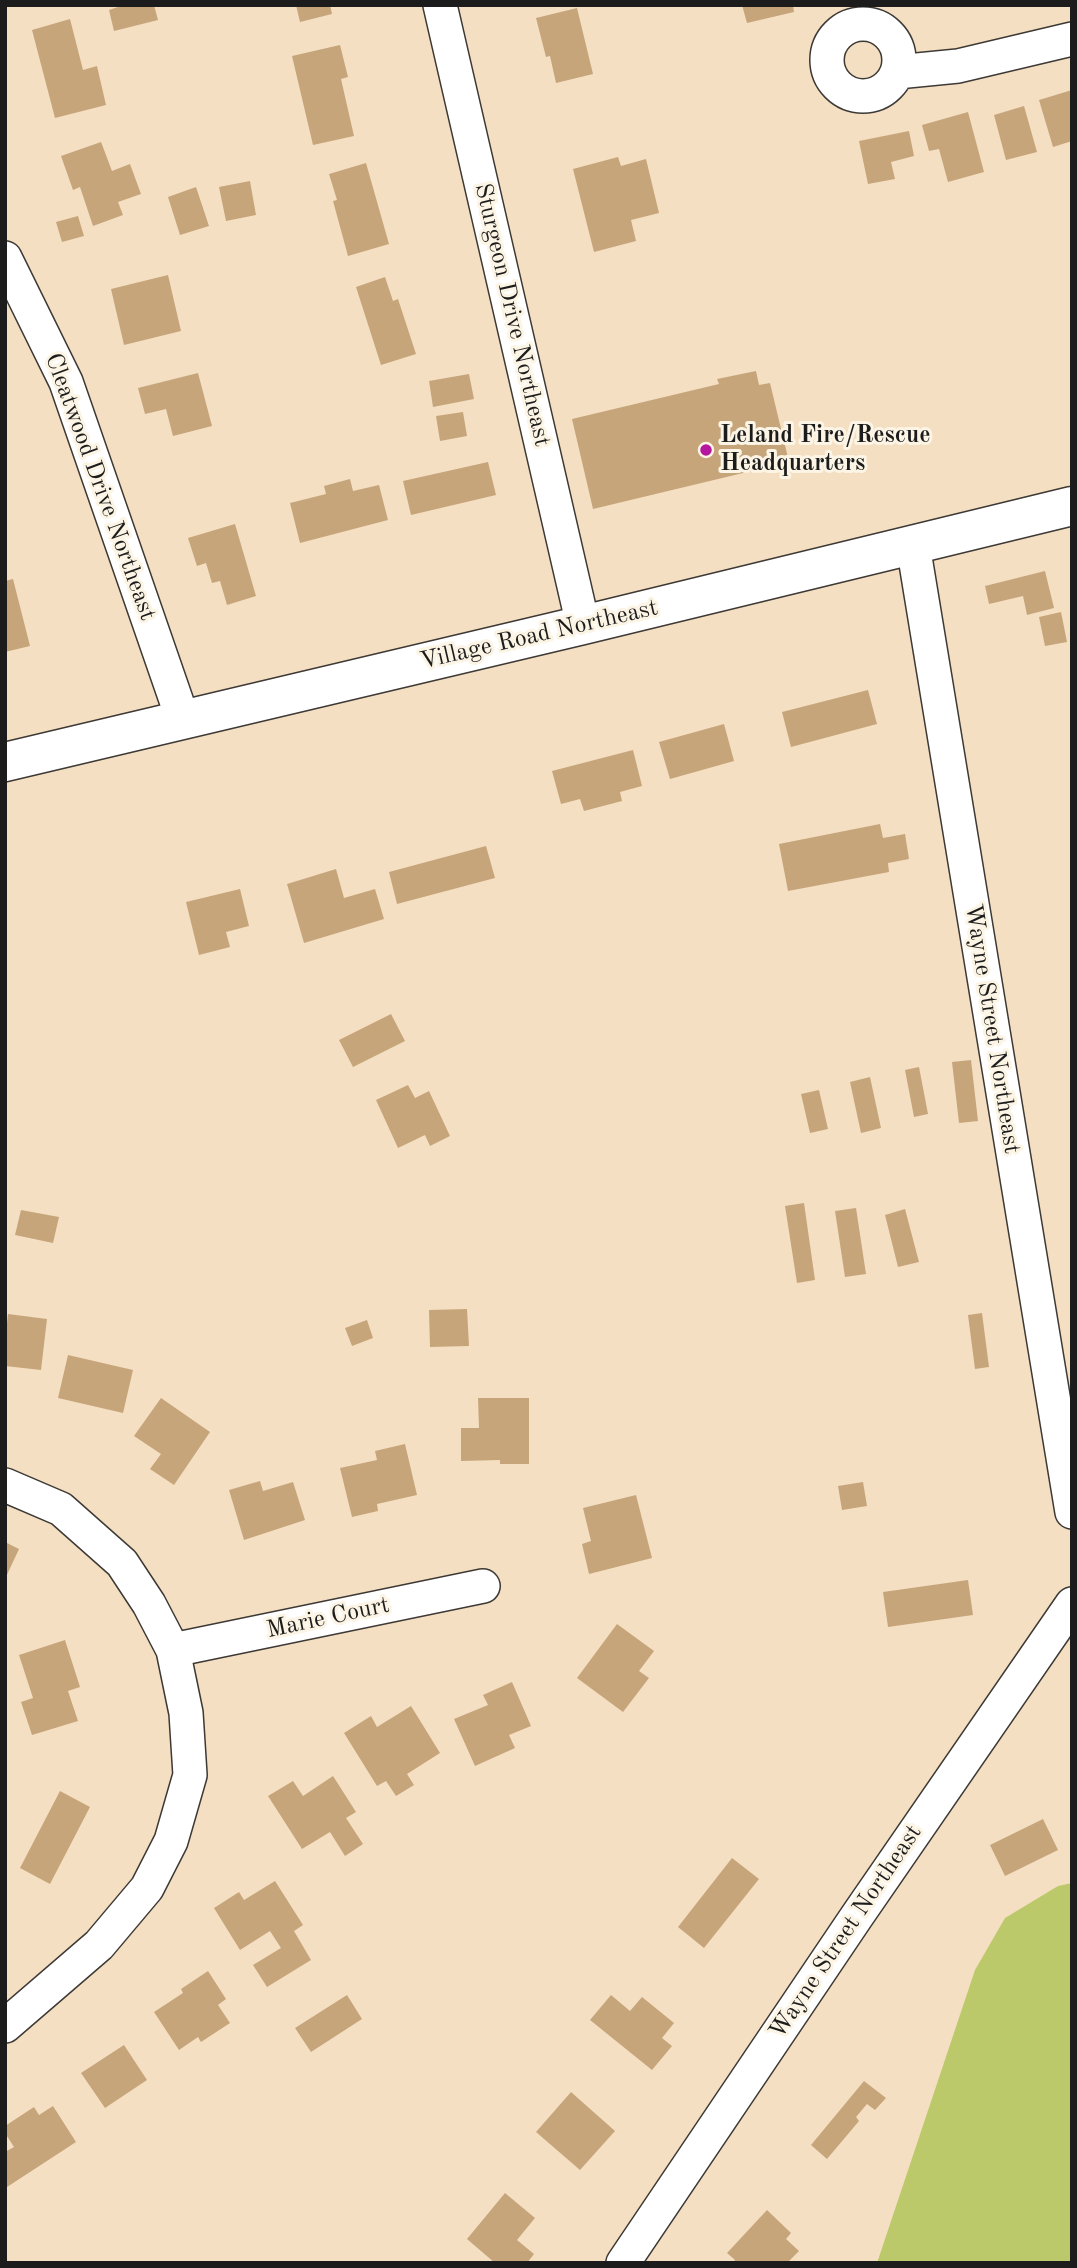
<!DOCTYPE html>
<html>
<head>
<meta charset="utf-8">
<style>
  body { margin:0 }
  #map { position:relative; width:1077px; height:2268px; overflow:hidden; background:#f5dfc2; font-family:"Old Standard TT",serif }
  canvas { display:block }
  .frame { position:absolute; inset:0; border:7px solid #1c1c1c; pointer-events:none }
</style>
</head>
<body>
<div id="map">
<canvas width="1077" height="2268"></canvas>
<div class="frame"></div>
</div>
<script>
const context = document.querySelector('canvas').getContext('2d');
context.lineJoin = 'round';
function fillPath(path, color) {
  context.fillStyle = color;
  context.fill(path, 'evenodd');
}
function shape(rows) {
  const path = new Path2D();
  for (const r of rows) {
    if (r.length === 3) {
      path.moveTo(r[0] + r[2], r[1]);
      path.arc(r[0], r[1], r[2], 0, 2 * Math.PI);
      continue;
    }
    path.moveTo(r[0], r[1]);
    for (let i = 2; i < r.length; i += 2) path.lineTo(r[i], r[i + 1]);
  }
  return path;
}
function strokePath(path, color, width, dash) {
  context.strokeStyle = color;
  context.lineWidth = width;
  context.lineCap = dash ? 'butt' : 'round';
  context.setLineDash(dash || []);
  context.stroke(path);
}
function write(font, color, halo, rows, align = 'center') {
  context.font = font + ' "Old Standard TT",serif';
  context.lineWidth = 6;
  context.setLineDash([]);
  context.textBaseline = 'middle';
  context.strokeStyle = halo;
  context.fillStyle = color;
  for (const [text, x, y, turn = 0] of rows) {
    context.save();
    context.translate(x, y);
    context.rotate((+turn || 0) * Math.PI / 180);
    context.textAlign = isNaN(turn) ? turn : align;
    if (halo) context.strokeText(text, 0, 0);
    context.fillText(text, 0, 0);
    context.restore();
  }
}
fillPath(shape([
  [1072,1883,1072,2263,877,2263,975,1970,1005,1918,1058,1886]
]), '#bbc96b');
fillPath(shape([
  [154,5,158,20,114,31,109,10,124,5],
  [296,5,330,5,332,14,300,22],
  [742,5,793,5,794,12,747,23],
  [577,8,593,74,556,83,550,56,546,57,536,18],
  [70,19,83,70,97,66,106,105,55,118,32,30],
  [340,45,348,77,341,79,354,136,313,145,292,56],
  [1072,90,1072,141,1053,147,1039,100],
  [1024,106,1037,152,1006,160,994,115],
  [968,112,984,172,948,182,939,149,929,151,922,125],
  [909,131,914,156,891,162,895,179,868,184,859,141],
  [101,142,112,171,130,164,141,194,118,202,123,215,93,226,80,187,73,190,61,156],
  [618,157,621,166,646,159,659,213,631,220,636,241,594,252,573,169],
  [366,163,389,244,348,256,333,201,337,200,329,174],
  [250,181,256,215,226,221,219,187],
  [196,187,209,226,180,235,168,197],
  [78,216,84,236,62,242,56,222],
  [168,275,181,331,124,345,111,289],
  [385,277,393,301,398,299,416,354,381,365,356,287],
  [756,371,759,385,770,383,789,462,593,509,572,419,719,384,717,379],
  [198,373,212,426,173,436,166,409,145,414,138,388],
  [469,374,474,399,433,407,429,381],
  [463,412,467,436,440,441,436,416],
  [488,462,496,495,411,515,403,481],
  [350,479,353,491,379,485,388,520,300,543,290,503,326,494,324,486],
  [235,524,256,596,227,605,220,581,212,583,206,563,197,566,188,538],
  [1045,571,1054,608,1027,615,1023,596,989,604,985,586],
  [13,579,30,646,5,652,5,581],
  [1061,612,1067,642,1045,646,1039,617],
  [868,690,877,724,791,747,782,712],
  [724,724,734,761,670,779,659,742],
  [633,750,642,786,620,792,622,801,584,811,580,799,561,804,552,771],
  [880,824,883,838,905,834,909,859,888,863,889,872,788,891,779,844],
  [486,846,495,878,397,904,389,872],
  [336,869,344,898,375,889,384,919,304,943,287,884],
  [240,889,249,926,226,932,230,947,199,955,186,902],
  [391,1014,405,1041,353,1067,339,1040],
  [971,1060,978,1121,959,1123,952,1062],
  [919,1067,928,1114,914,1117,905,1070],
  [870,1077,881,1128,861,1133,850,1082],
  [408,1085,415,1098,429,1091,450,1136,430,1146,425,1135,398,1148,376,1100],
  [819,1090,828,1129,810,1133,801,1094],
  [804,1203,815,1280,797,1283,785,1206],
  [856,1208,866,1274,845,1277,835,1211],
  [905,1209,919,1262,898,1267,885,1215],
  [21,1210,59,1217,53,1243,15,1235],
  [467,1309,469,1346,430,1347,429,1310],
  [982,1313,989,1367,975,1369,968,1315],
  [8,1314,47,1319,41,1370,5,1366,5,1323,7,1323],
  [367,1320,373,1338,352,1346,345,1328],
  [68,1355,133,1370,123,1413,58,1398],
  [161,1398,210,1432,174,1485,150,1469,161,1454,134,1436],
  [478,1398,529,1398,529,1464,500,1464,500,1460,461,1461,461,1428,479,1428],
  [405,1444,417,1495,377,1504,378,1511,352,1517,340,1468,377,1460,375,1451],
  [260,1481,263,1491,293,1482,305,1520,244,1540,229,1490],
  [863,1482,867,1506,842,1510,838,1486],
  [636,1495,652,1558,589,1574,582,1544,591,1541,583,1508],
  [5,1542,19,1549,5,1579],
  [968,1580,973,1615,888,1627,883,1592],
  [617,1624,654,1651,639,1671,649,1678,623,1712,577,1678],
  [65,1640,80,1687,68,1691,78,1721,32,1735,21,1702,33,1698,19,1655],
  [512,1682,531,1726,509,1735,515,1748,475,1766,454,1719,488,1705,483,1695],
  [411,1706,440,1753,407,1774,414,1785,396,1796,386,1781,377,1786,344,1733,371,1716,377,1727],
  [333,1776,356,1812,346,1818,363,1844,345,1856,330,1832,302,1849,268,1796,293,1781,303,1796],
  [60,1791,90,1807,50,1884,20,1868],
  [1043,1819,1058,1850,1005,1876,990,1845],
  [732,1858,759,1879,704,1948,678,1927],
  [275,1881,303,1925,294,1931,311,1960,267,1987,253,1965,281,1948,270,1931,240,1950,214,1908,239,1892,244,1900],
  [208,1971,226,1999,218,2005,230,2023,201,2042,198,2037,179,2050,154,2012,183,1993,181,1989],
  [347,1995,362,2019,311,2052,295,2028],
  [611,1995,630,2011,642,1997,674,2023,662,2038,672,2046,652,2070,590,2020],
  [124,2045,147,2080,105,2108,81,2073],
  [864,2081,886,2098,875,2110,867,2104,856,2117,859,2121,827,2159,811,2145],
  [571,2092,615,2131,580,2170,536,2132],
  [53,2106,76,2142,7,2187,5,2184,5,2152,14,2147,5,2133,5,2126,34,2107,39,2115],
  [505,2193,535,2218,517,2240,534,2254,527,2263,495,2263,467,2239],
  [767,2210,791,2233,786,2239,799,2251,787,2263,733,2263,735,2260,727,2253]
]), '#c6a57b');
const minor = shape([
  [440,5,583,625],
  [863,60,36],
  [897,72,958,66,1072,39],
  [5,258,66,382,183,720],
  [913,545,1072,1512],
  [5,1485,61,1509,122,1563,149,1604,173,1650,186,1713,190,1775,171,1841,147,1888,99,1945,5,2026],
  [173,1650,483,1586],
  [623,2263,857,1916,1072,1604]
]);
const major = shape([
  [5,762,583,625,1072,506]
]);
strokePath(minor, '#3d3935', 36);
strokePath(major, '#3d3935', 41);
strokePath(minor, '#fff', 33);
strokePath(major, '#fff', 38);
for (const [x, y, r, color] of [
  [706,450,7,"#b5179e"]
]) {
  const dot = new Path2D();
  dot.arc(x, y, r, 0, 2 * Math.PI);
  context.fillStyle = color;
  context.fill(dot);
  strokePath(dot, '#fcf5e5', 2.5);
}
write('24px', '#1c1c1c', '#fcf5e5', [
  ["Sturgeon Drive Northeast",512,315,77],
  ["Cleatwood Drive Northeast",100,487,70],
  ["Village Road Northeast",539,635,-13],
  ["Wayne Street Northeast",992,1029,81],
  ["Marie Court",328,1618,-12],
  ["Wayne Street Northeast",846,1932,-56]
]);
write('bold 24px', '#1c1c1c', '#fcf5e5', [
  ["Leland Fire/Rescue",720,436],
  ["Headquarters",720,464]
], 'left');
</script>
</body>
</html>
